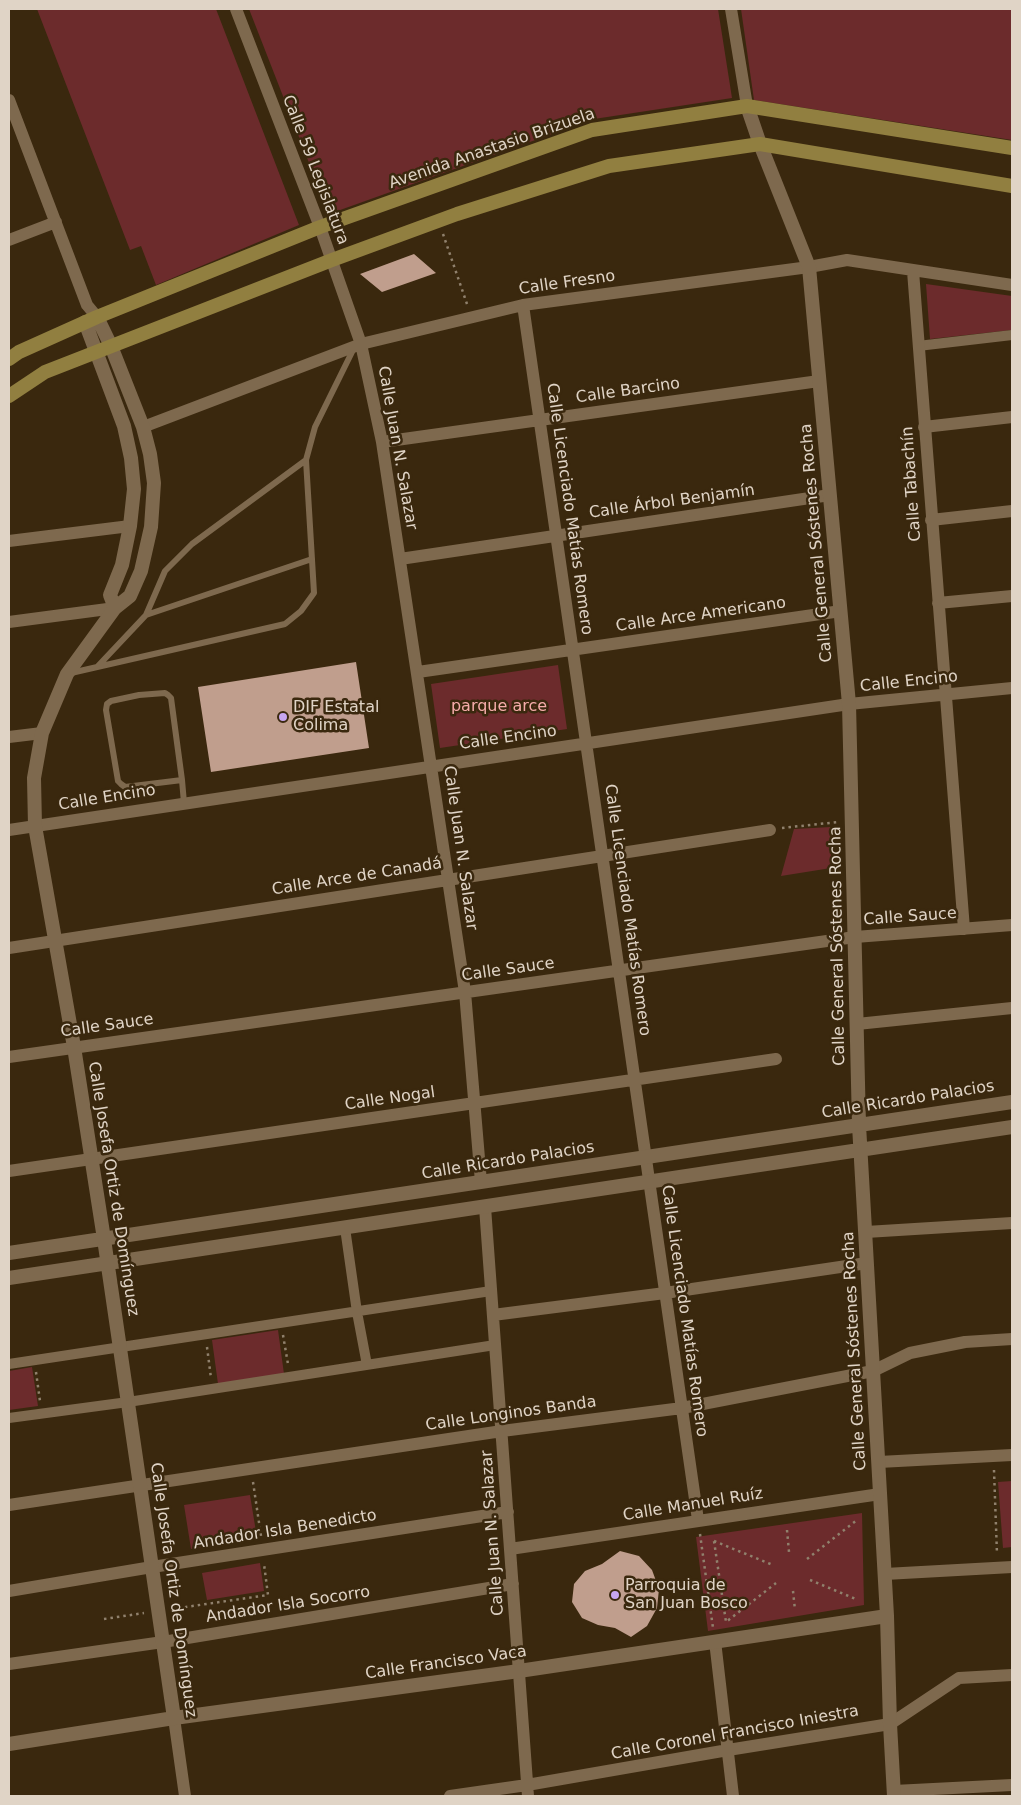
<!DOCTYPE html>
<html>
<head>
<meta charset="utf-8">
<style>
  body { margin:0 }
  #map { position:relative; width:1021px; height:1805px; overflow:hidden; background:#3a280e; font-family:"DejaVu Sans",sans-serif }
  canvas { display:block }
  .frame { position:absolute; inset:0; border:10px solid #e0d4c6; pointer-events:none }
</style>
</head>
<body>
<div id="map">
<canvas width="1021" height="1805"></canvas>
<div class="frame"></div>
</div>
<script>
const context = document.querySelector('canvas').getContext('2d');
context.lineJoin = 'round';
function fillPath(path, color) {
  context.fillStyle = color;
  context.fill(path, 'evenodd');
}
function shape(rows) {
  const path = new Path2D();
  for (const r of rows) {
    path.moveTo(r[0], r[1]);
    for (let i = 2; i < r.length; i += 2) path.lineTo(r[i], r[i + 1]);
  }
  return path;
}
function strokePath(path, color, width, dash) {
  context.strokeStyle = color;
  context.lineWidth = width;
  context.lineCap = dash ? 'butt' : 'round';
  context.setLineDash(dash || []);
  context.stroke(path);
}
function write(font, color, halo, rows, align = 'center') {
  context.font = font + ' "DejaVu Sans",sans-serif';
  context.lineWidth = 5;
  context.setLineDash([]);
  context.textBaseline = 'middle';
  context.strokeStyle = halo;
  context.fillStyle = color;
  for (const [text, x, y, turn = 0] of rows) {
    context.save();
    context.translate(x, y);
    context.rotate((+turn || 0) * Math.PI / 180);
    context.textAlign = isNaN(turn) ? turn : align;
    if (halo) context.strokeText(text, 0, 0);
    context.fillText(text, 0, 0);
    context.restore();
  }
}
fillPath(shape([
  [37,9,216,9,299,225,156,285,141,246,130,250],
  [249,9,718,9,732,98,594,119,329,214],
  [741,9,1012,9,1012,140,754,100],
  [926,284,1012,296,1012,330,930,339],
  [558,665,567,729,440,748,431,684],
  [831,827,831,868,781,876,794,829],
  [278,1330,284,1374,218,1384,212,1340],
  [32,1367,38,1406,9,1410,9,1371],
  [1012,1481,1012,1547,1003,1548,998,1482],
  [250,1495,257,1538,191,1549,184,1505],
  [862,1513,864,1605,708,1631,696,1537],
  [260,1563,264,1591,207,1600,202,1573]
]), '#6c2b2c');
fillPath(shape([
  [414,254,436,273,382,292,360,274],
  [356,662,369,748,211,772,198,687],
  [620,1551,639,1556,652,1570,659,1589,657,1608,647,1626,631,1637,615,1628,598,1625,582,1618,572,1602,574,1584,585,1571,602,1564]
]), '#c09e8d');
strokePath(shape([
  [443,234,467,304],
  [782,828,838,822],
  [283,1335,288,1364],
  [207,1347,211,1378],
  [36,1372,40,1401],
  [994,1470,997,1554],
  [253,1482,261,1536],
  [787,1530,789,1552],
  [700,1534,713,1628],
  [714,1541,726,1622,776,1583],
  [714,1541,773,1565],
  [807,1559,857,1520],
  [810,1580,858,1600],
  [793,1591,795,1610],
  [172,1609,268,1595,264,1564],
  [104,1619,144,1613]
]), '#90816d', 2.5, [2.5, 4]);
strokePath(shape([
  [146,615,312,559],
  [98,666,146,615,165,571,192,544,306,460],
  [71,673,285,624,301,611,314,593,306,460,315,427,354,348],
  [182,780,125,787,121,784,118,781,106,710,107,704,111,701,139,695,165,693,168,695,171,698,182,780,184,803]
]), '#7e694e', 6);
strokePath(shape([
  [918,346,1012,335],
  [345,1228,357,1312,367,1365],
  [9,1364,491,1291],
  [9,1418,128,1402,495,1345]
]), '#7e694e', 10);
strokePath(shape([
  [236,9,320,227,361,344,382,442,465,992,481,1182],
  [731,9,747,106],
  [9,100,87,305,97,317],
  [9,240,56,222],
  [913,271,964,929],
  [523,305,698,1520],
  [143,427,361,344,523,305,809,267,847,260,1012,285],
  [924,427,1012,417],
  [382,442,819,381],
  [931,520,1012,511],
  [9,541,130,526],
  [400,559,830,495],
  [938,603,1012,596],
  [9,622,115,608],
  [418,672,841,611],
  [9,737,42,733],
  [9,830,849,704,1012,688],
  [9,948,770,830],
  [857,1024,1012,1008],
  [9,1057,855,937,1012,925],
  [9,1171,776,1059],
  [485,1207,528,1796],
  [866,1232,1012,1223],
  [493,1315,665,1293,867,1263],
  [879,1462,1012,1455],
  [9,1505,502,1431,682,1408,873,1371,910,1353,965,1342,1012,1339],
  [510,1549,880,1494],
  [885,1574,1012,1567],
  [9,1591,152,1567,508,1512],
  [715,1641,733,1796],
  [9,1664,163,1642,513,1584],
  [174,1718,185,1796],
  [894,1791,1012,1785],
  [450,1796,527,1785,728,1750,890,1724,959,1678,1012,1675]
]), '#7e694e', 12);
strokePath(shape([
  [747,106,760,144,809,267,849,704,859,1125,887,1616,890,1724,894,1796],
  [97,317,111,346,143,427,150,454,154,483,151,527,141,571,130,596,115,608,67,674,42,733,34,778,35,826,74,1047,104,1239,174,1718],
  [85,322,124,426,131,458,134,489,130,526,122,565,110,595,115,608],
  [9,1253,1012,1102],
  [9,1278,1012,1127],
  [9,1744,174,1718,519,1671,887,1616]
]), '#7e694e', 14);
strokePath(shape([
  [9,359,19,352,97,317,320,227,592,130,747,106,1012,148],
  [9,396,45,372,332,260,457,214,609,166,760,144,1012,186]
]), '#917f40', 14);
for (const [x, y, r, color] of [
  [283,717,5,"#c7a6f0"],
  [615,1595,5,"#c7a6f0"]
]) {
  const dot = new Path2D();
  dot.arc(x, y, r, 0, 2 * Math.PI);
  context.fillStyle = color;
  context.fill(dot);
  strokePath(dot, '#3a280e', 2);
}
write('16px', '#e0d4c6', '#3a280e', [
  ["Avenida Anastasio Brizuela",492,149,-19],
  ["Calle 59 Legislatura",315,170,69],
  ["Calle Fresno",567,283,-8],
  ["Calle Barcino",628,391,-8],
  ["Calle Juan N. Salazar",397,448,80],
  ["Calle Tabachín",912,484,-94],
  ["Calle Árbol Benjamín",672,502,-8],
  ["Calle Licenciado Matías Romero",569,509,82],
  ["Calle General Sóstenes Rocha",817,543,-95],
  ["Calle Arce Americano",701,615,-8],
  ["Calle Encino",909,682,-6],
  ["Calle Encino",508,738,-8],
  ["Calle Encino",107,798,-9],
  ["Calle Juan N. Salazar",460,848,82],
  ["Calle Arce de Canadá",357,877,-9],
  ["Calle Licenciado Matías Romero",627,910,82],
  ["Calle Sauce",910,917,-4],
  ["Calle General Sóstenes Rocha",838,946,-91],
  ["Calle Sauce",508,970,-8],
  ["Calle Sauce",107,1026,-8],
  ["Calle Nogal",390,1099,-8],
  ["Calle Ricardo Palacios",908,1100,-9],
  ["Calle Ricardo Palacios",508,1161,-9],
  ["Calle Josefa Ortiz de Domínguez",113,1189,81],
  ["Calle Licenciado Matías Romero",684,1311,82],
  ["Calle General Sóstenes Rocha",855,1351,-93],
  ["Calle Longinos Banda",511,1414,-8],
  ["Calle Manuel Ruíz",693,1505,-9],
  ["Andador Isla Benedicto",285,1530,-9],
  ["Calle Juan N. Salazar",493,1533,-94],
  ["Calle Josefa Ortiz de Domínguez",173,1590,82],
  ["Andador Isla Socorro",288,1605,-9],
  ["Calle Francisco Vaca",446,1663,-8],
  ["Calle Coronel Francisco Iniestra",735,1733,-10]
]);
write('16px', '#f5acaa', '#3a280e', [
  ["parque arce",499,707]
]);
write('16px', '#e0d4c6', '#3a280e', [
  ["DIF Estatal",293,708],
  ["Colima",293,726],
  ["Parroquia de",625,1586],
  ["San Juan Bosco",625,1604]
], 'left');
</script>
</body>
</html>
